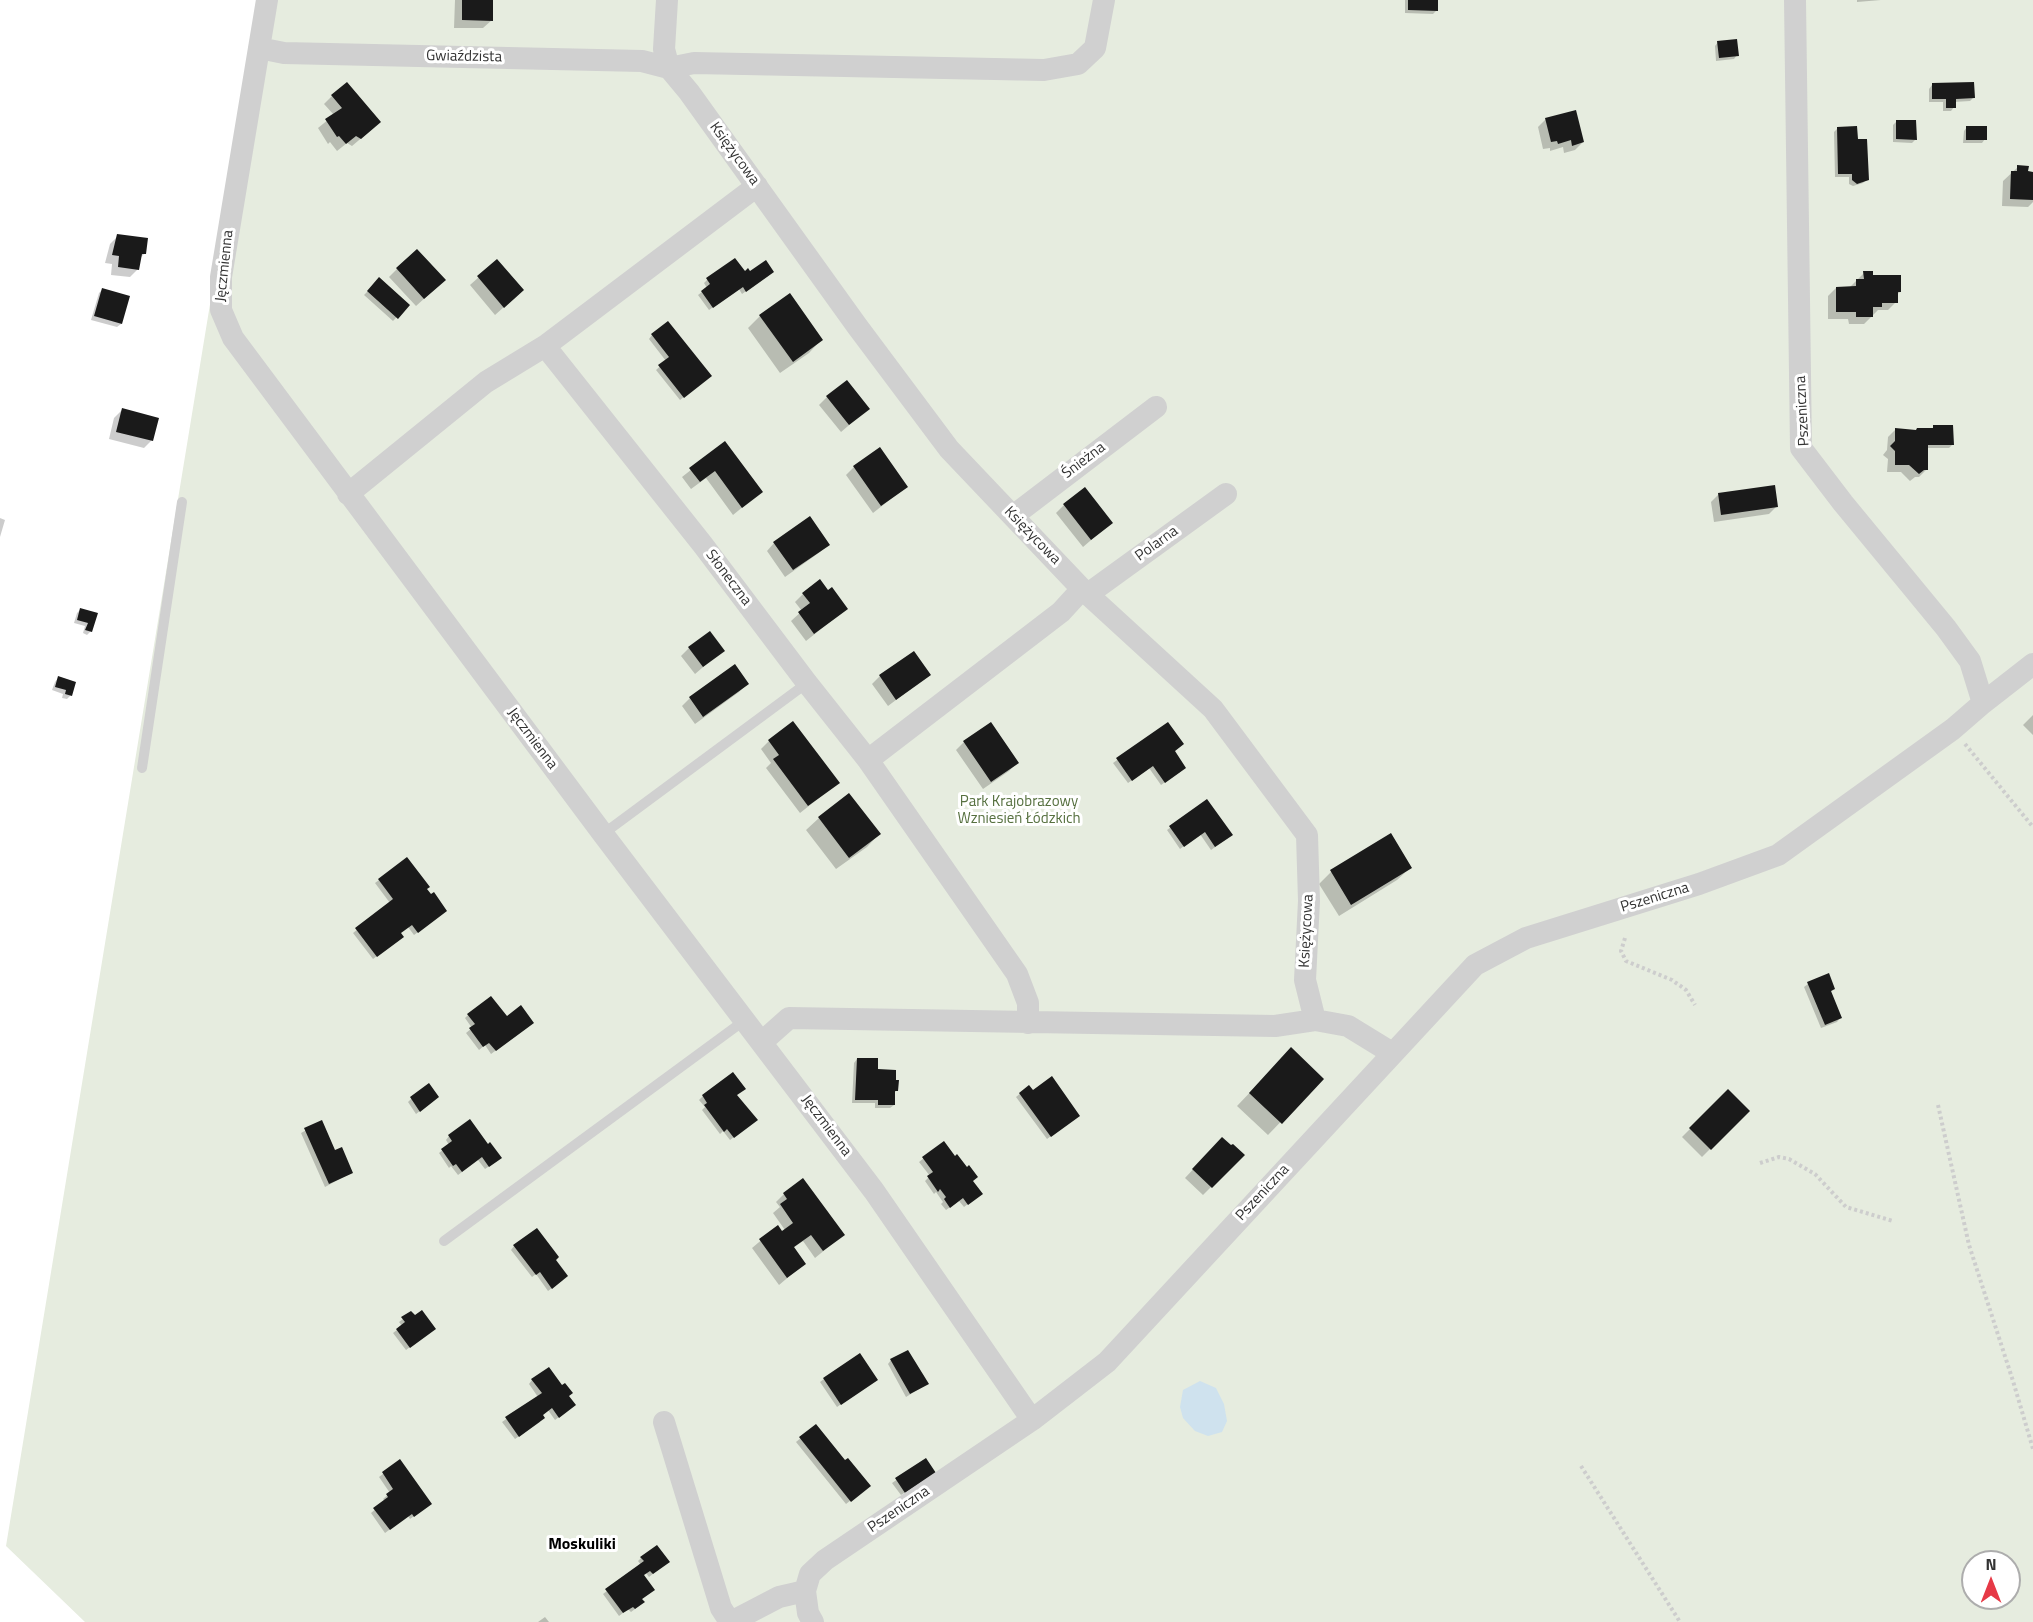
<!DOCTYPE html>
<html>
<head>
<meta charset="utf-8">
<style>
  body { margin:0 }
  #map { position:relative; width:2033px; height:1622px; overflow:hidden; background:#fff; font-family:"Titillium Web",sans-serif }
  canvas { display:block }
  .north { position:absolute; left:1961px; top:1550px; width:60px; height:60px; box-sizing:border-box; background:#fff; border:2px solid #adadad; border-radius:50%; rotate:0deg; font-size:16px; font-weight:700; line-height:24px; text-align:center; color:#333 }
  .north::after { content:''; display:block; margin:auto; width:21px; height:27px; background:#e63946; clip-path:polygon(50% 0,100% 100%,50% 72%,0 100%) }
</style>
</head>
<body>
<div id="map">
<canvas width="2033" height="1622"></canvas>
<div class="north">N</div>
</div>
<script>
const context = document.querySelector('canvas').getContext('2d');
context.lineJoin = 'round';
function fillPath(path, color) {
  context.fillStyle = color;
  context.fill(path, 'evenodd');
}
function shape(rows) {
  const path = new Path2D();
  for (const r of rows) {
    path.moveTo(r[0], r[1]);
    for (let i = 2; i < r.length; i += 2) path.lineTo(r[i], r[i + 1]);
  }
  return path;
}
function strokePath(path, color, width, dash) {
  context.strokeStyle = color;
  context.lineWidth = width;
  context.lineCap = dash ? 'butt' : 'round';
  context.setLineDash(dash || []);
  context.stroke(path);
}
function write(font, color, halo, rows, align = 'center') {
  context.font = font + ' "Titillium Web",sans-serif';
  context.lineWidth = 6;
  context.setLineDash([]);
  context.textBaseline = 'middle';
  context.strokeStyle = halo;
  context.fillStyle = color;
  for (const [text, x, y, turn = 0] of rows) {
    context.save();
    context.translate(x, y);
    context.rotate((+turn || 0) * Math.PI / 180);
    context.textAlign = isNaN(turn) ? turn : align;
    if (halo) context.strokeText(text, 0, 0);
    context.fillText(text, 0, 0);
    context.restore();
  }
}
fillPath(shape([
  [260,0,2033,0,2033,1622,85,1622,6,1546],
  [1973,1562,2009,1562,2009,1598,1973,1598]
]), '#e6ecdf');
fillPath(shape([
  [1200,1381,1216,1388,1224,1404,1227,1421,1222,1432,1208,1436,1195,1431,1183,1418,1180,1407,1183,1390]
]), '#cfe2ee');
fillPath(shape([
  [455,0,492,0,492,20,483,28,454,28],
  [1405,0,1437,0,1437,10,1433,14,1405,13],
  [1857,0,1881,0,1857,2],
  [1718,42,1737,55,1734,59,1716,61,1715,46],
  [1932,85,1973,98,1970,101,1954,102,1954,107,1951,111,1943,111,1943,102,1929,102,1929,89],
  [332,96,371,130,352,146,347,143,337,151,330,142,328,144,318,128,334,115,324,104],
  [1546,119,1583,142,1575,150,1564,153,1563,147,1550,151,1550,148,1543,149,1538,127],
  [1897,121,1916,139,1912,143,1893,142,1893,125],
  [1967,127,1985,139,1982,143,1963,143,1964,131],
  [1838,128,1856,140,1867,179,1863,183,1853,186,1849,184,1849,177,1835,177,1834,132],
  [2018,167,2027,173,2033,173,2033,202,2028,207,2002,206,2003,181],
  [118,236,144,254,139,259,138,269,130,277,111,275,112,264,105,263,110,244],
  [497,261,514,298,495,315,470,285],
  [397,269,436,288,416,306,389,277],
  [744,273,769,275,742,294,739,289,709,310,698,295,707,288,704,283,707,280],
  [1864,273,1900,292,1896,295,1896,302,1888,310,1878,310,1864,324,1849,324,1848,319,1828,319,1828,296,1836,288,1849,288],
  [380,279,408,305,393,321,364,295],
  [102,290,121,324,117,327,91,320,99,293],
  [760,316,821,340,809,353,780,373,748,328],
  [652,335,706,379,680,400,656,370,666,361,649,339],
  [827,397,868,409,841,432,819,405],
  [122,410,152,440,144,448,109,439,114,418],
  [1934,427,1952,445,1949,448,1927,448,1927,469,1919,477,1915,477,1910,481,1901,472,1887,472,1888,459,1883,455,1887,450,1888,437,1896,429,1915,431,1931,429],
  [725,443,761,492,733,515,706,478,691,489,682,477],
  [854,467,906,487,873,513,846,475],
  [1719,494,1777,506,1769,514,1714,522,1711,502],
  [1064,505,1111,523,1083,547,1056,513],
  [0,518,5,520,0,537],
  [774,543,828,545,820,552,785,577,767,551],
  [828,592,846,609,806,641,791,621,802,611,795,602,803,594],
  [81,609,96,614,91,631,87,635,83,633,85,626,74,623,77,613],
  [689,648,723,650,695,674,681,656],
  [929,675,888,706,872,684,880,676],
  [58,678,71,695,67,699,62,698,63,694,52,690,55,682],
  [747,684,739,692,695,724,682,706,690,698],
  [2033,715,2033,735,2023,725],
  [1167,724,1173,751,1181,771,1161,785,1149,768,1128,783,1113,763],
  [769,741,838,783,800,813,766,768,771,763,761,749],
  [964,742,1017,763,1009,771,983,789,956,750],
  [1207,801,1228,838,1211,850,1200,834,1180,849,1167,830],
  [819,818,879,834,867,847,836,869,806,830],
  [1410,868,1397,880,1339,916,1319,884,1331,872],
  [379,880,425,889,442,914,414,935,408,927,399,933,398,940,373,959,353,933,390,903,375,883],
  [1808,984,1833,989,1830,993,1840,1018,1837,1022,1821,1028,1804,987],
  [468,1015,507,1018,529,1026,491,1054,485,1045,479,1050,466,1033,472,1028,465,1018],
  [857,1059,876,1071,897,1090,894,1093,894,1105,890,1108,875,1108,875,1103,852,1103,854,1063],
  [1279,1062,1322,1079,1268,1135,1237,1106],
  [1028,1087,1075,1119,1047,1139,1016,1097],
  [1728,1091,1748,1111,1702,1157,1682,1137],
  [703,1096,735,1096,752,1123,730,1140,723,1131,720,1134,702,1110,705,1107,699,1100],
  [411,1099,433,1101,416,1114,408,1102],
  [321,1122,334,1153,351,1173,325,1187,301,1133],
  [449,1136,497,1161,485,1169,478,1160,458,1175,451,1166,449,1168,439,1153,449,1145,446,1140],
  [943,1143,972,1181,977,1197,964,1207,959,1201,946,1210,941,1204,943,1202,936,1192,934,1194,925,1181,930,1176,919,1162],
  [1214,1147,1243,1155,1203,1195,1185,1178],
  [784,1194,843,1235,815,1258,803,1241,793,1248,804,1264,779,1285,752,1248,777,1227,782,1233,785,1230,773,1213,780,1207,776,1202],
  [514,1246,554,1260,563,1280,548,1291,536,1274,532,1277,511,1250],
  [411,1313,430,1332,406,1350,393,1333,402,1326,399,1322],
  [891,1360,927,1384,906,1397,888,1364],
  [824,1379,872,1383,837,1407,820,1382],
  [532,1380,568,1397,571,1408,555,1420,548,1410,541,1415,540,1422,515,1439,502,1422,538,1397,529,1384],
  [815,1426,865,1489,846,1504,796,1442],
  [926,1460,934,1473,901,1495,892,1483],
  [400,1461,427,1507,410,1519,408,1516,385,1533,371,1513,385,1501,383,1499,390,1493,379,1477],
  [641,1558,664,1565,649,1577,646,1573,643,1575,650,1593,641,1600,639,1606,631,1612,628,1609,619,1616,603,1594,641,1565,638,1561],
  [545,1617,549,1622,538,1622]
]), '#0003');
fillPath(shape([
  [462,0,493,0,493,21,462,20],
  [1408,0,1438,0,1438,11,1408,10],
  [1737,39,1739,56,1719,58,1717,41],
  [347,82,381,122,361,139,356,136,346,144,339,136,337,137,325,119,342,108,331,95],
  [1974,82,1975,98,1956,99,1956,108,1946,108,1946,99,1932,99,1932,83],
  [1576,110,1584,142,1572,146,1571,140,1558,144,1557,141,1551,142,1545,118],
  [1896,120,1916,120,1917,140,1896,139],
  [1857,126,1858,139,1867,139,1869,180,1857,184,1852,180,1852,174,1838,174,1837,127],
  [1966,126,1987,126,1987,140,1966,140],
  [2017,165,2029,166,2028,171,2033,172,2033,200,2010,199,2011,171,2017,171],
  [117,234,148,238,146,254,142,254,139,270,118,267,119,256,112,255],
  [417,249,446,280,424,299,396,268],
  [735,258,745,271,748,268,750,271,766,260,774,272,746,292,743,287,713,308,701,291,710,284,706,278],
  [497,259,524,290,504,308,477,276],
  [1863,271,1873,271,1873,275,1901,275,1901,292,1898,292,1898,303,1882,303,1882,307,1873,307,1873,317,1856,317,1856,312,1836,312,1836,287,1856,286,1856,279,1864,279],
  [379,277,410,305,398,319,367,291],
  [102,288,130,296,122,324,94,316],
  [790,293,823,340,793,362,759,315],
  [668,321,712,376,684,398,658,365,669,357,651,334],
  [847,380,870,409,849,425,826,396],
  [122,408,159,418,153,441,116,432],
  [1933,425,1953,425,1954,445,1928,445,1928,470,1924,470,1919,474,1909,465,1895,465,1895,451,1890,446,1895,441,1895,428,1916,430,1917,428,1933,428],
  [725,441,763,492,742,508,715,471,700,482,689,468],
  [880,447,908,487,881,506,853,466],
  [1775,485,1778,507,1721,515,1718,493],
  [1085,487,1113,523,1091,540,1063,504],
  [810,516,830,545,793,570,773,542],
  [820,579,828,590,832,587,848,609,814,634,798,612,810,603,802,593],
  [80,608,98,613,92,632,85,630,88,623,77,620],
  [710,631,725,651,703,667,688,647],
  [914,651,931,675,896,700,879,675],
  [735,664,749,684,703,717,689,697],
  [58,676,76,682,72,696,65,694,66,690,55,687],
  [793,721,840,783,808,806,773,759,779,755,768,740],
  [991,722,1019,763,991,782,963,741],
  [1168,722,1184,744,1175,751,1186,768,1165,783,1153,766,1132,781,1116,758],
  [849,793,881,834,849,858,818,817],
  [1207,799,1233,835,1215,847,1205,832,1184,847,1169,826],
  [1391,833,1412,868,1351,905,1330,870],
  [407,857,430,887,427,889,431,894,434,892,447,911,418,933,412,925,401,933,404,937,377,957,355,928,393,899,378,879],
  [1829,973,1835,989,1831,991,1842,1018,1825,1025,1807,982],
  [491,996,507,1016,521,1005,534,1023,496,1051,489,1043,483,1047,469,1028,475,1024,467,1014],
  [1291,1047,1324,1079,1282,1124,1249,1093],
  [857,1058,878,1058,878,1069,896,1070,896,1080,899,1080,898,1091,895,1091,895,1105,878,1105,878,1100,855,1100],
  [733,1072,746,1089,737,1095,758,1120,734,1138,727,1129,724,1132,704,1105,707,1103,702,1095],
  [1052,1076,1080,1116,1051,1137,1019,1093,1029,1085,1033,1090],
  [429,1083,439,1097,420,1112,410,1097],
  [1728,1089,1750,1111,1711,1150,1689,1128],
  [470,1119,488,1144,490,1142,502,1158,489,1167,482,1157,462,1172,456,1164,453,1166,441,1149,452,1141,448,1135],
  [322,1120,335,1150,342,1147,353,1173,329,1184,304,1128],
  [1222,1137,1231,1145,1233,1144,1245,1155,1212,1188,1192,1169],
  [944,1141,955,1156,957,1154,967,1167,969,1165,978,1177,973,1181,983,1194,968,1205,963,1198,950,1208,944,1199,946,1197,940,1189,938,1192,927,1176,933,1172,922,1157],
  [803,1178,845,1235,823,1251,811,1235,794,1247,806,1264,787,1278,759,1239,778,1225,782,1231,793,1223,780,1204,787,1199,783,1193],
  [537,1228,559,1257,556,1260,568,1276,552,1289,540,1272,536,1275,513,1245],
  [422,1310,436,1329,410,1348,396,1329,405,1322,401,1317,411,1311,415,1315],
  [908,1350,929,1384,910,1394,890,1359],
  [860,1353,878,1380,841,1405,823,1378],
  [549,1367,562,1385,565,1383,573,1393,569,1396,576,1405,559,1418,552,1408,543,1415,545,1418,519,1437,505,1417,542,1393,531,1379],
  [816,1424,845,1460,848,1458,871,1486,851,1502,799,1437],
  [926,1458,936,1473,905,1493,895,1478],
  [400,1459,432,1504,414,1517,412,1514,390,1530,373,1508,388,1497,386,1494,393,1489,382,1472],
  [657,1545,670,1562,653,1574,650,1571,644,1575,655,1590,642,1599,645,1602,635,1609,633,1607,623,1613,605,1589,644,1561,640,1557]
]), '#1a1a1a');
strokePath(shape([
  [1965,744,2033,827],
  [1625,938,1621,951,1626,961,1672,980,1686,990,1695,1005],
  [1938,1105,1969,1245,2013,1381,2033,1449],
  [1760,1163,1779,1157,1789,1159,1815,1174,1846,1207,1893,1221],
  [1581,1466,1680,1622]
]), '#cdcdcd', 4, [3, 3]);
strokePath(shape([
  [142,768,182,502],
  [603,834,807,683],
  [444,1241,745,1020]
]), '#d0d0d0', 10);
strokePath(shape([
  [267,0,221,277,221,310,233,338,603,834,874,1191,1032,1420],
  [667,0,664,49,669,68,689,92,857,326,949,449,1082,589,1213,709,1307,835,1309,901,1305,980,1315,1020,1348,1026,1392,1053],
  [259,48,284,53,642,61,669,68,694,63,1044,70,1078,64,1095,48,1104,0],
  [545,346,703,545,807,683,868,760,1017,974,1028,1003,1028,1023],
  [348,494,486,382,545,346,757,186],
  [1013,516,1156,407],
  [1088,594,1226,494],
  [1983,703,2033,664],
  [868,760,1061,612,1082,589],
  [762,1042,789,1018,1275,1026,1315,1020],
  [664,1422,721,1608,730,1622],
  [731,1622,779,1597,805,1591],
  [813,1622,808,1613,805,1591,810,1574,825,1560,1032,1420,1107,1362,1475,965,1526,938,1699,884,1778,855,1953,729,1983,703,1970,661,1946,628,1843,503,1801,448,1795,0]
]), '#d0d0d0', 22);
write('15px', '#333', '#fff', [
  ["Gwiaździsta",464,57,1],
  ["Księżycowa",734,154,54],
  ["Jęczmienna",225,266,-84],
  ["Pszeniczna",1803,411,-93],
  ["Śnieżna",1084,461,-37],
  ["Księżycowa",1032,536,46],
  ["Polarna",1157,544,-36],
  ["Słoneczna",728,578,53],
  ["Jęczmienna",532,739,53],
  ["Pszeniczna",1655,898,-17],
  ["Księżycowa",1307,931,-87],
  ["Jęczmienna",826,1126,53],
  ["Pszeniczna",1263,1193,-47],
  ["Pszeniczna",899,1510,-34]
]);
write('15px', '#56703f', '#fff', [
  ["Park Krajobrazowy",1019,802],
  ["Wzniesień Łódzkich",1019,819]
]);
write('bold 16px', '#000', '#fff', [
  ["Moskuliki",582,1545]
]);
</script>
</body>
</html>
